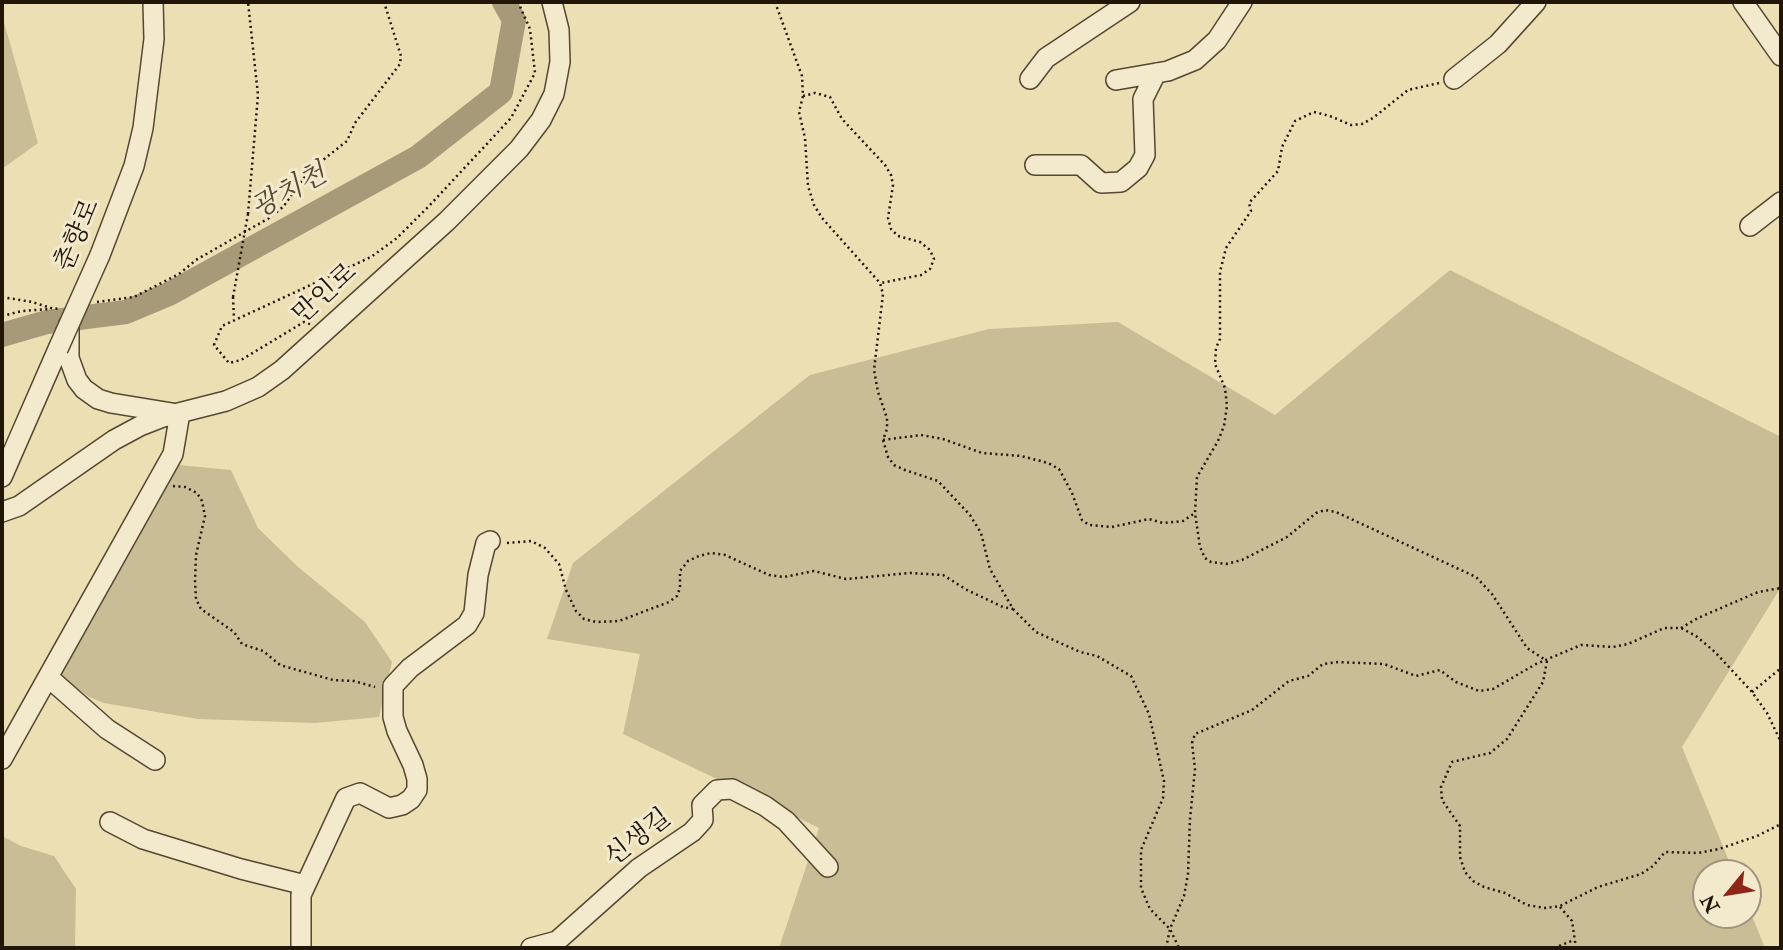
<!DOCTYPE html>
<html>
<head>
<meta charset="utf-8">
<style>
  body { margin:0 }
  #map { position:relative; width:1783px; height:950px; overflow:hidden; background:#ecdfb3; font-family:"IM FELL Double Pica",serif }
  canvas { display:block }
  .frame { position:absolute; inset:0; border:4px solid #211506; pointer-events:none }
  .north { position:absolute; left:1692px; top:859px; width:70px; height:70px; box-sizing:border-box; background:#f3eace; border:2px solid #9f957e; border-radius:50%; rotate:240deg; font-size:19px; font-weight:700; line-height:28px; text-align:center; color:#211506 }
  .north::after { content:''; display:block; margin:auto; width:24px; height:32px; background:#8f2418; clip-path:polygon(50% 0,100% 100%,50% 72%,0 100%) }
</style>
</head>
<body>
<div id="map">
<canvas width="1783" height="950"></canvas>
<div class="frame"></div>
<div class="north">N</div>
</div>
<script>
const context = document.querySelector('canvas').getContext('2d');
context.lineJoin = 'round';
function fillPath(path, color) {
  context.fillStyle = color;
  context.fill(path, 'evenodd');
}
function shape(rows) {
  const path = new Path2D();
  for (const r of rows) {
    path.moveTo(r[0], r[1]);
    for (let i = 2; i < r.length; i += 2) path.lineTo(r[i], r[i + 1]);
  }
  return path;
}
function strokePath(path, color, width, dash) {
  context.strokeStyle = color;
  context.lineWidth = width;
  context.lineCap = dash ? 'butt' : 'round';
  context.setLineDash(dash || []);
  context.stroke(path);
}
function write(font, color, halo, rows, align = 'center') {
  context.font = font + ' "IM FELL Double Pica","Noto Serif KR",serif';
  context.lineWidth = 6;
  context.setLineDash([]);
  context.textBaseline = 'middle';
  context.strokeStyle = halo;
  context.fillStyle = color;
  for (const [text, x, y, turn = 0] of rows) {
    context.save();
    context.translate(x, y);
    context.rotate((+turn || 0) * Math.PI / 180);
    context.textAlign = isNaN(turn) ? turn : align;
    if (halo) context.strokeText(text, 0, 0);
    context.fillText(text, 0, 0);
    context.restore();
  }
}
fillPath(shape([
  [2,15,38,143,2,169],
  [1450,270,1781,437,1781,587,1682,747,1734,873,1706,873,1706,915,1748,915,1748,906,1765,948,779,948,819,828,623,734,640,654,547,639,573,563,810,375,989,329,1118,322,1275,415],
  [179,465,231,470,258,528,297,566,365,622,392,662,379,717,315,723,198,719,104,703,89,697,58,675],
  [2,836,21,846,54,856,76,889,75,948,2,948]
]), '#c9bd96');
strokePath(shape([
  [2,335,47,322,126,312,169,294,418,157,501,92,514,20,504,2]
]), '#a79a78', 24);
const minor = shape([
  [1743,2,1781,56],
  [1030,79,1046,58,1130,2],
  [1454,79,1498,44,1536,2],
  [1116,80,1168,71,1195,60,1217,40,1242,2],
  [1035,165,1081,165,1101,183,1121,182,1138,168,1145,155,1143,99,1156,73],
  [1750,226,1781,202],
  [100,255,134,166,143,128,154,39,153,2],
  [69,324,69,358,77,380,84,389,98,399,111,403,172,413],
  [2,477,58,349],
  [2,512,19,506,114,440,140,426,163,417,226,401,258,387,282,370,447,221,519,149,541,120,554,94,560,62,559,30,552,2],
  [48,677,107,729,155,760],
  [2,759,173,454,180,413],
  [110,822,143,839,241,869,305,885],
  [301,948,301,895,346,798,360,793,389,808,402,805,411,799,417,790,417,779,413,765,397,731,393,717,393,686,410,668,467,625,474,613,478,575,486,543,490,541],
  [531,948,557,941,639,868,692,832,703,820,702,805,717,790,732,789,765,806,786,821,828,867]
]);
strokePath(minor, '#544831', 22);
strokePath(shape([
  [775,2,802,76,803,96,799,112,805,138,808,186,814,205,822,218,880,283,883,294,874,370,878,392,887,418,887,429,883,440,888,457,894,465,905,470,938,481,970,515,981,533,990,569,1013,609,1036,632,1080,652,1097,656,1131,676,1149,714,1164,781,1163,798,1141,850,1141,888,1150,909,1170,929,1179,948],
  [1439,83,1408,90,1373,118,1362,124,1351,125,1330,116,1314,112,1295,121,1282,147,1278,171,1249,203,1251,211,1226,248,1220,272,1220,339,1216,348,1215,364,1225,388,1227,406,1224,426,1218,441,1197,477,1195,513,1200,547,1205,558,1211,562,1226,564,1242,560,1287,537,1316,513,1325,510,1336,512,1476,577,1492,594,1527,648,1547,661],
  [803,96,815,93,830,97,842,119,885,165,891,175,893,185,888,218,891,229,898,236,920,242,930,250,934,259,930,269,921,275,881,283],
  [248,214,258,95,248,2],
  [2,297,32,302,54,309,60,308],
  [233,297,234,319],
  [97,302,134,297,179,274,196,260,269,218,283,207,309,171,347,141,355,123,400,64,401,56,384,2],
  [2,316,22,311,50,309],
  [310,324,304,322,241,360,229,363,214,345,222,326,371,257,397,238,429,206,511,118,535,73,530,29,518,2],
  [883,440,921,435,943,439,982,453,1021,456,1048,463,1059,469,1072,493,1082,520,1089,525,1112,527,1149,519,1163,523,1183,521,1195,513],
  [173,486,185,487,197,493,202,501,205,516,196,555,195,582,196,599,201,609,234,632,242,644,263,651,280,665,333,680,354,681,375,687],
  [507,543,531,541,545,548,559,564,566,590,576,611,584,619,596,622,619,621,669,602,677,596,680,588,680,571,688,561,699,556,711,553,725,555,769,575,784,577,814,571,846,579,910,573,943,575,967,590,1003,607,1013,609],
  [1681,628,1698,618,1758,592,1781,588],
  [1547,661,1543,682,1507,739,1490,753,1452,762,1441,787,1442,800,1460,826,1460,857,1465,872,1473,881,1484,887,1505,893,1527,905,1545,908,1560,906,1598,887,1641,874,1653,866,1665,852,1698,853,1719,849,1757,836,1781,824],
  [1752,692,1781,668],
  [1560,907,1572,921,1576,948],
  [1166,948,1170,929,1184,896,1188,874,1190,819,1195,769,1192,743,1195,734,1252,710,1289,681,1308,676,1323,664,1338,662,1384,664,1416,676,1440,670,1456,682,1479,691,1493,689,1536,664,1581,645,1613,647,1628,644,1664,628,1681,628,1696,636,1715,652,1752,692,1767,713,1781,742],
  [1554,948,1574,940]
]), '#211506', 2.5, [2, 3.5]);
strokePath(minor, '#f3eace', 19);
const minorBridge = shape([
  [58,349,100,255]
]);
strokePath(minorBridge, '#544831', 22, []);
strokePath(shape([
  [233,297,248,214]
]), '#211506', 2.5, [2, 3.5]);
strokePath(minorBridge, '#f3eace', 19);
write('26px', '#211506', '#f3eace', [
  ["춘향로",79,236,-67],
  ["만인로",326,295,-42],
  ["신생길",639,839,-38]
]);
write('italic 28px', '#574a34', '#f3eace', [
  ["광치천",290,193,-29]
]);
</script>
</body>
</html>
